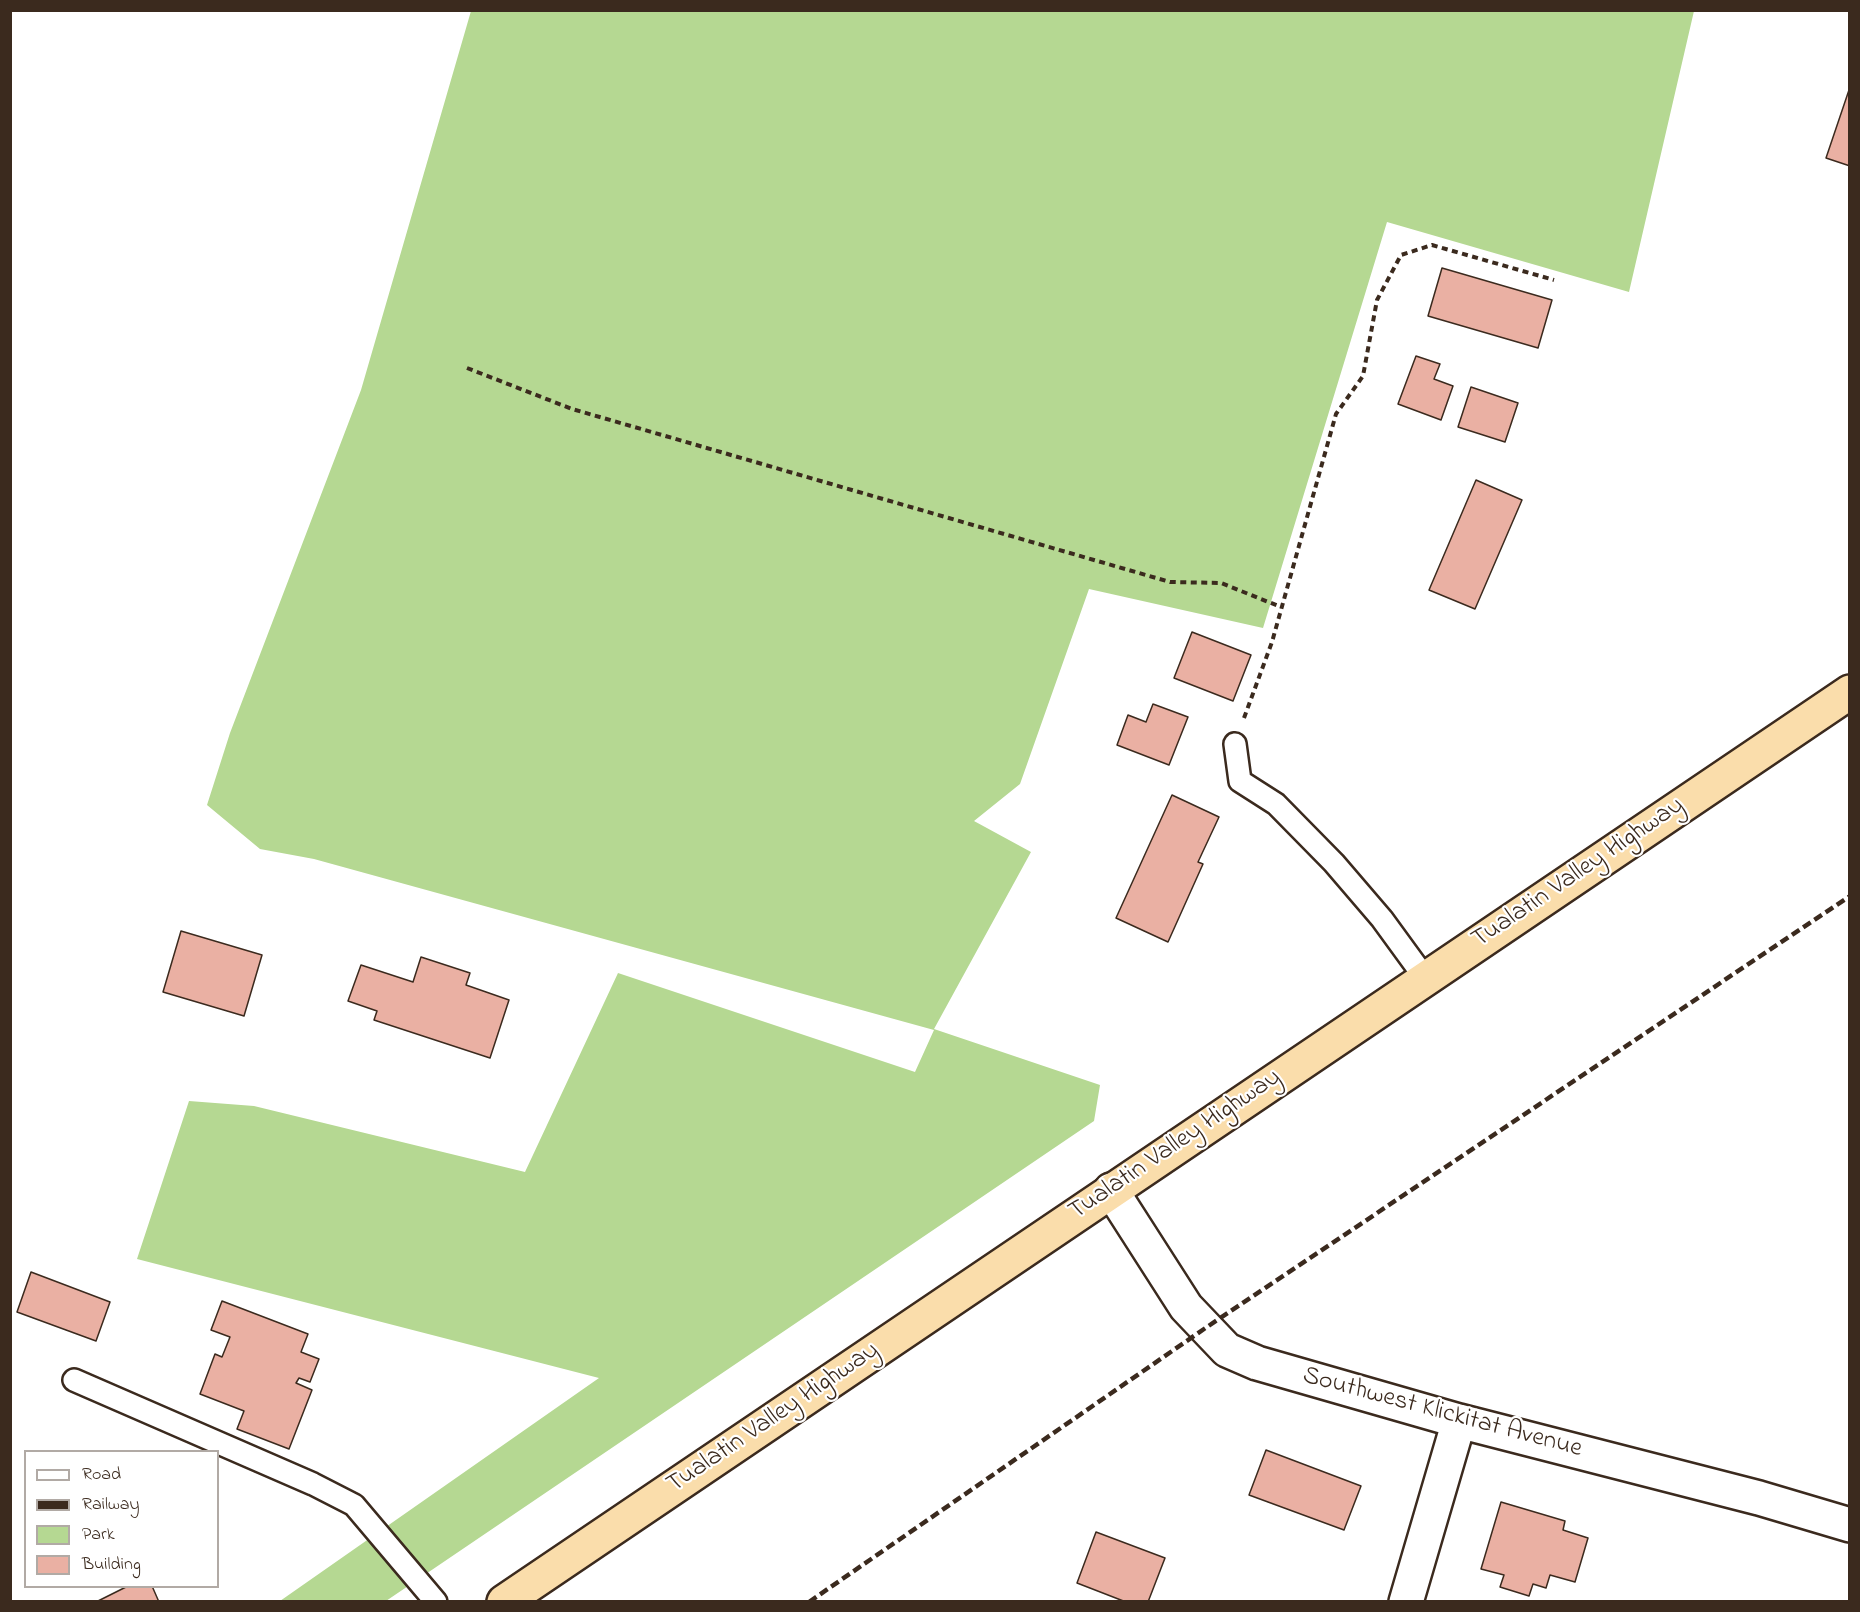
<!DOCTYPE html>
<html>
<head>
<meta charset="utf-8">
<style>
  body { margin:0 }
  #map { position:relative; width:1860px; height:1612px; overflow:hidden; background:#fff; font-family:"Indie Flower",sans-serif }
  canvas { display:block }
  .frame { position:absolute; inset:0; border:12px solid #3b2a1e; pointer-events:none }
  .legend { position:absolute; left:24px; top:1450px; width:195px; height:138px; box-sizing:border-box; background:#fff; border:2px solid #b1aaa5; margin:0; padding:8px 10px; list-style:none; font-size:18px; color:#3b2a1e }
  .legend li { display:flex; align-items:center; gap:12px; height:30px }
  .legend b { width:30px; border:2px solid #b1aaa5 }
</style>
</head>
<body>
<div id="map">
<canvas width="1860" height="1612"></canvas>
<div class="frame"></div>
<ul class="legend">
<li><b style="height:8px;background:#fff"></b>Road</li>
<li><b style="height:8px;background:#3b2a1e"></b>Railway</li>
<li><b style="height:16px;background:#b5d892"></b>Park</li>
<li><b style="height:16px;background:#eab0a3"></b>Building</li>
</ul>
</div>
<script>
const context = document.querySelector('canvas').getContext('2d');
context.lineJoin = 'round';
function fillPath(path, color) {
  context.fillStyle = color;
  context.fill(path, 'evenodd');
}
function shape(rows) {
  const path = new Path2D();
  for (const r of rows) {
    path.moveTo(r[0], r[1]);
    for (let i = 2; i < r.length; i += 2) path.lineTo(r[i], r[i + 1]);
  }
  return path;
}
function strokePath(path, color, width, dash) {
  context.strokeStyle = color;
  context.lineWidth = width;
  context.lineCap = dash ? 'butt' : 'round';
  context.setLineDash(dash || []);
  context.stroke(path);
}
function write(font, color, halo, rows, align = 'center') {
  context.font = font + ' "Indie Flower",sans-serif';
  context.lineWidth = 4.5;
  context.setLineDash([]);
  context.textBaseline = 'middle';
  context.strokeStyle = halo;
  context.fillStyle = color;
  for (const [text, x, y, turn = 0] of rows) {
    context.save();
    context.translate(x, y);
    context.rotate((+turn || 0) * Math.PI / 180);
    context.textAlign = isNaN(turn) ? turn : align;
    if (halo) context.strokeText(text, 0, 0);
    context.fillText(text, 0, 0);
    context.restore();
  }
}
fillPath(shape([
  [471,11,1694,11,1629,292,1387,222,1263,628,1089,589,1020,784,974,821,1031,852,934,1029,1100,1085,1094,1121,386,1601,280,1601,599,1378,137,1259,189,1101,254,1106,525,1172,618,973,915,1072,934,1030,314,859,260,849,207,805,230,733,361,390]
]), '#b5d892');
const building = shape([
  [1850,87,1850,166,1826,158,1850,87],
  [1442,268,1552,300,1538,348,1428,316,1442,268],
  [1416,356,1440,364,1434,379,1453,386,1441,420,1398,404,1416,356],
  [1471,387,1518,403,1505,442,1458,427,1471,387],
  [1476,480,1522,500,1475,609,1429,590,1476,480],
  [1192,632,1251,655,1233,701,1174,678,1192,632],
  [1153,704,1188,717,1169,765,1117,745,1128,715,1146,722,1153,704],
  [1172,795,1219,817,1198,862,1203,864,1168,942,1116,918,1172,795],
  [181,931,262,955,244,1016,163,992,181,931],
  [421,957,470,973,466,985,509,1000,490,1058,374,1020,377,1011,348,1001,361,965,413,982,421,957],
  [31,1272,110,1302,96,1341,17,1312,31,1272],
  [222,1301,308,1334,301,1352,319,1359,310,1382,299,1378,296,1383,312,1390,289,1449,237,1429,244,1411,200,1394,215,1354,222,1357,230,1337,211,1330,222,1301],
  [1266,1450,1361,1486,1344,1530,1249,1495,1266,1450],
  [1501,1502,1565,1521,1563,1530,1588,1538,1575,1582,1550,1575,1546,1588,1533,1584,1529,1596,1500,1587,1504,1575,1481,1569,1501,1502],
  [1096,1532,1165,1558,1148,1602,1126,1602,1077,1583,1096,1532],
  [128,1586,152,1586,159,1602,96,1602,128,1586]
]);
fillPath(building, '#eab0a3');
strokePath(building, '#3b2a1e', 1.5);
const lane = shape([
  [1235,744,1240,781,1276,804,1334,863,1382,919,1425,978],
  [74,1380,313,1484,354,1505,436,1602]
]);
const street = shape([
  [1111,1190,1186,1307,1227,1350,1257,1363,1459,1421,1759,1498,1850,1525],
  [1406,1602,1459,1421]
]);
const highway = shape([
  [504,1602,1850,692]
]);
strokePath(lane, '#3b2a1e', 26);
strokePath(street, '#3b2a1e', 38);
strokePath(highway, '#3b2a1e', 38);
strokePath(shape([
  [467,368,572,409,1170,582,1221,583,1281,607],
  [1244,718,1272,642,1336,414,1363,376,1377,300,1401,255,1432,245,1554,280]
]), '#3b2a1e', 4, [6, 4.5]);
strokePath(lane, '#fff', 21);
strokePath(street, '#fff', 33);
strokePath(highway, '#faddab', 33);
strokePath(shape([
  [809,1602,1204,1329,1850,896]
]), '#3b2a1e', 4.5, [9, 4.5]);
write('26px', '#3b2a1e', '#fff', [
  ["Tualatin Valley Highway",1579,874,-34],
  ["Tualatin Valley Highway",1176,1146,-34],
  ["Southwest Klickitat Avenue",1442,1414,15],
  ["Tualatin Valley Highway",774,1419,-34]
]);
</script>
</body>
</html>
